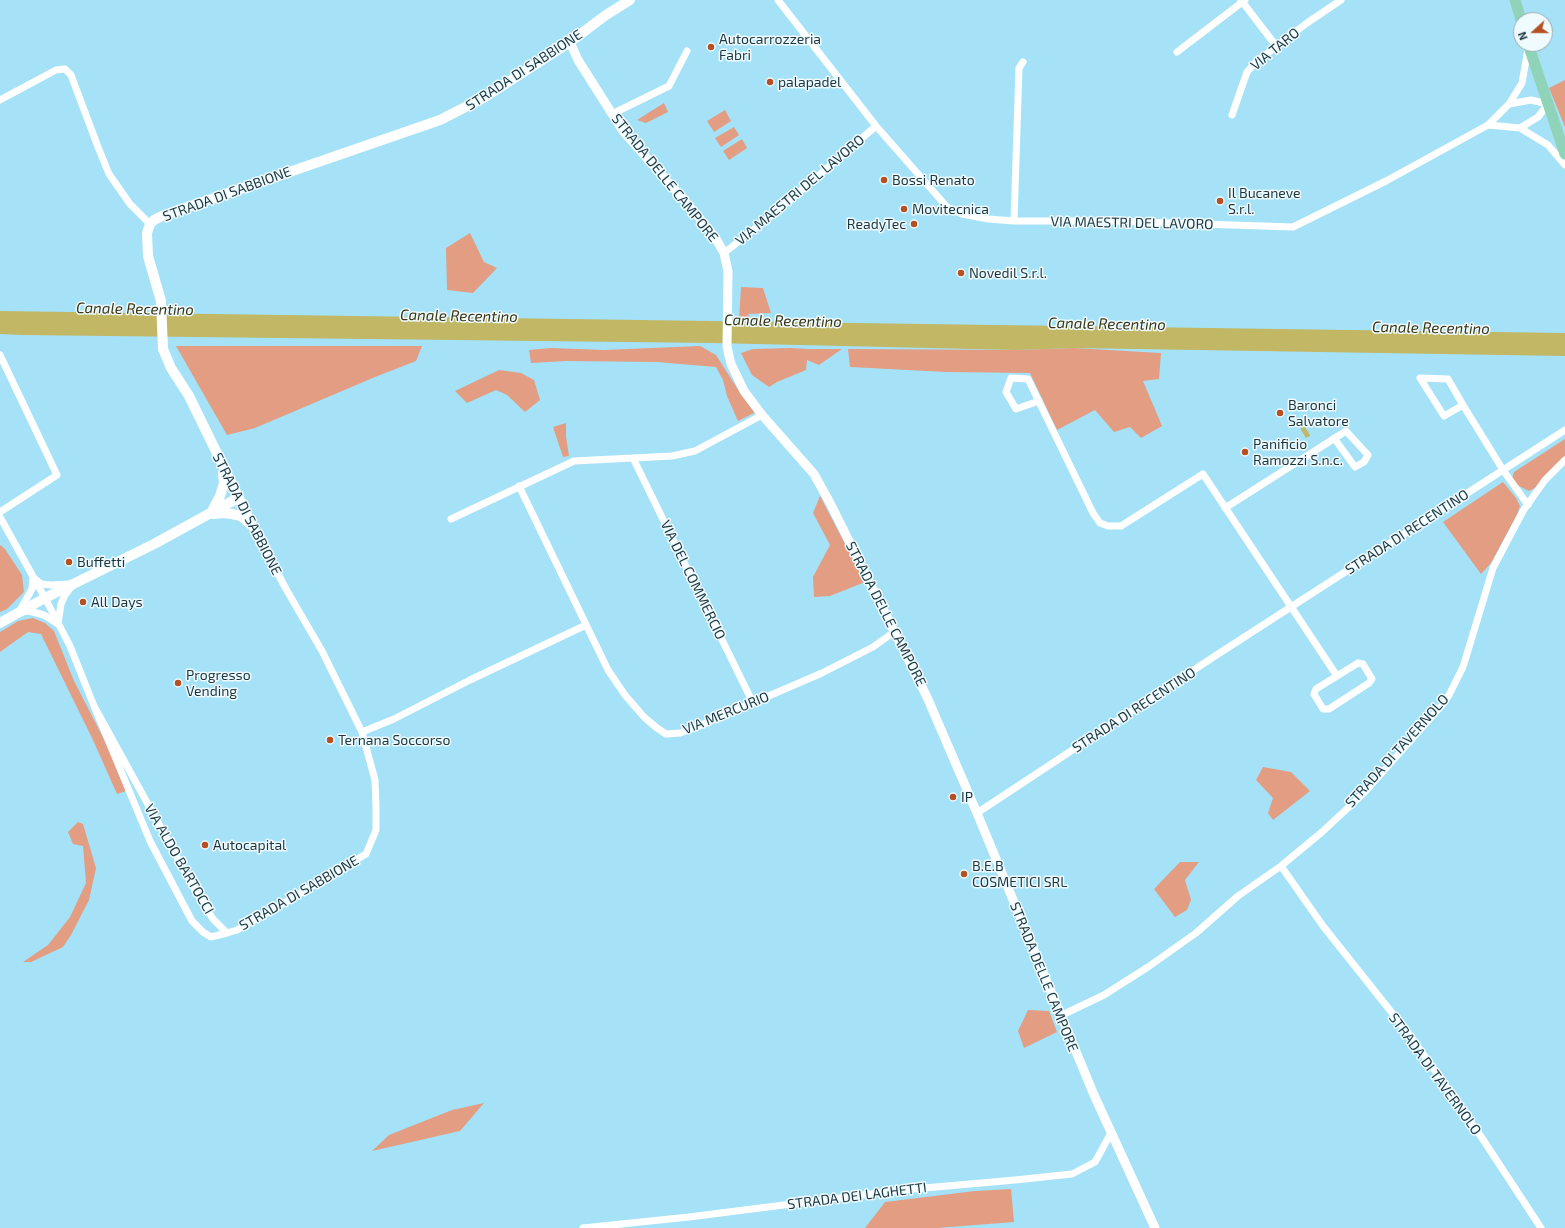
<!DOCTYPE html>
<html>
<head>
<meta charset="utf-8">
<style>
  body { margin:0 }
  #map { position:relative; width:1565px; height:1228px; overflow:hidden; background:#a5e2f8; font-family:"Exo 2",sans-serif }
  canvas { display:block }
  .north { position:absolute; left:1513px; top:12px; width:40px; height:40px; box-sizing:border-box; background:#effbff; border:1px solid #9bacb2; border-radius:50%; rotate:249deg; font-size:11px; font-weight:700; line-height:16px; text-align:center; color:#1d363e }
  .north::after { content:''; display:block; margin:auto; width:14px; height:18px; background:#b55022; clip-path:polygon(50% 0,100% 100%,50% 72%,0 100%) }
</style>
</head>
<body>
<div id="map">
<canvas width="1565" height="1228"></canvas>
<div class="north">N</div>
</div>
<script>
const context = document.querySelector('canvas').getContext('2d');
context.lineJoin = 'round';
function fillPath(path, color) {
  context.fillStyle = color;
  context.fill(path, 'evenodd');
}
function shape(rows) {
  const path = new Path2D();
  for (const r of rows) {
    path.moveTo(r[0], r[1]);
    for (let i = 2; i < r.length; i += 2) path.lineTo(r[i], r[i + 1]);
  }
  return path;
}
function strokePath(path, color, width, dash) {
  context.strokeStyle = color;
  context.lineWidth = width;
  context.lineCap = dash ? 'butt' : 'round';
  context.setLineDash(dash || []);
  context.stroke(path);
}
function write(font, color, halo, rows, align = 'center') {
  context.font = font + ' "Exo 2",sans-serif';
  context.lineWidth = 3;
  context.setLineDash([]);
  context.textBaseline = 'middle';
  context.strokeStyle = halo;
  context.fillStyle = color;
  for (const [text, x, y, turn = 0] of rows) {
    context.save();
    context.translate(x, y);
    context.rotate((+turn || 0) * Math.PI / 180);
    context.textAlign = isNaN(turn) ? turn : align;
    if (halo) context.strokeText(text, 0, 0);
    context.fillText(text, 0, 0);
    context.restore();
  }
}
fillPath(shape([
  [1565,80,1565,127,1549,88],
  [664,103,668,112,646,123,637,120],
  [725,110,731,121,714,132,707,121],
  [734,127,739,135,721,147,715,138],
  [742,139,747,148,729,160,723,151],
  [470,233,484,262,497,268,473,293,447,290,446,248],
  [741,287,763,288,771,313,748,314,751,320,739,320],
  [176,346,422,346,416,361,375,377,255,428,227,435],
  [700,346,716,355,737,388,756,412,738,421,727,396,723,380,716,367,657,362,566,361,531,363,529,350,551,348,604,350],
  [791,348,808,349,842,349,819,365,807,360,806,370,777,382,769,387,752,375,741,353,753,349],
  [1074,348,1161,353,1159,379,1143,381,1162,426,1141,438,1130,427,1114,432,1095,410,1057,430,1030,373,946,372,850,367,848,349,1016,350],
  [499,370,521,373,534,380,540,400,525,412,507,395,496,390,467,403,455,391],
  [566,423,566,436,569,456,563,457,553,427],
  [1565,439,1565,458,1535,488,1529,491,1517,485,1512,478,1514,472],
  [1503,482,1516,498,1520,506,1517,515,1491,563,1481,574,1443,522],
  [820,496,865,582,830,596,814,597,813,577,830,545,813,513],
  [0,545,5,549,22,575,24,592,7,609,0,612],
  [33,618,45,623,54,631,74,681,109,749,126,791,117,794,93,740,41,634,28,632,0,652,0,632,18,621],
  [1263,767,1291,772,1310,791,1273,820,1268,813,1273,798,1256,780],
  [78,822,83,824,96,868,89,900,71,935,63,947,31,962,23,962,48,945,70,917,86,883,83,846,73,844,68,832],
  [1180,862,1199,862,1185,880,1191,900,1187,910,1175,917,1154,889],
  [1028,1010,1049,1011,1057,1032,1024,1048,1018,1031],
  [484,1103,460,1131,372,1151,389,1135,452,1110],
  [1011,1189,1014,1222,937,1228,865,1228,885,1202,975,1191]
]), '#e29d82');
fillPath(shape([
  [0,311,1565,333,1565,356,1074,348,1016,350,713,343,22,335,0,334],
  [1301,427,1305,427,1310,435,1310,436,1306,438,1301,430]
]), '#c1b764');
strokePath(shape([
  [778,0,876,126,947,207,962,214,988,219,1014,221,1111,221,1293,227,1386,181,1488,125,1509,104,1522,83,1528,49],
  [1241,0,1277,47],
  [1177,52,1245,0],
  [0,100,56,70,65,69,71,75,98,147,109,174,130,204,150,224],
  [1509,104,1531,100,1548,104,1538,117,1520,128],
  [612,114,669,86,687,51],
  [1232,115,1247,72,1256,62,1307,23,1341,0],
  [1488,125,1520,128,1548,145,1565,165],
  [1014,221,1019,68,1023,62],
  [724,253,775,213,876,126],
  [0,355,57,475,0,512],
  [1039,401,1016,409,1006,392,1011,378,1028,379,1093,513,1100,523,1108,526,1121,526,1203,474,1337,676],
  [1463,405,1444,416,1420,378,1448,379,1463,405,1503,470,1528,505],
  [633,458,753,703],
  [519,486,608,670,625,695,644,717,657,728,666,734,680,733,699,726,822,673,873,647,894,632],
  [1225,508,1346,431,1368,455,1364,462,1355,467,1334,438],
  [0,517,45,598,70,646,94,706,150,841,192,921,203,932,211,937,227,933,213,919,195,890,94,706],
  [451,519,574,461,672,456,695,451,762,415],
  [253,527,286,589,322,651,362,732,394,719,470,680,586,625],
  [35,579,41,584,51,585,69,584],
  [19,612,32,589,33,578],
  [22,612,29,611,44,615,58,624],
  [58,624,61,604,65,595,72,586],
  [1358,663,1363,664,1372,679,1369,683,1329,709,1323,709,1314,694,1316,689,1358,663],
  [977,813,1215,656,1565,430],
  [1281,866,1323,926,1412,1038,1482,1138,1541,1228],
  [227,933,237,930,274,909,366,854,376,830,376,807,375,780,362,732],
  [1060,1016,1104,995,1148,967,1196,933,1238,896,1281,866,1322,832,1364,793,1443,704,1449,695,1463,667,1493,568,1523,511,1545,480,1565,460],
  [583,1228,689,1217,902,1190,1015,1180,1072,1174,1095,1162,1111,1133]
]), '#fff', 7);
strokePath(shape([
  [570,42,578,60,623,131,691,208,715,237,724,253,728,271,727,347,731,364,744,391,762,415,814,474,830,503,927,697,977,813,1094,1095,1155,1228]
]), '#fff', 9);
strokePath(shape([
  [211,513,220,496,224,483,223,473],
  [213,514,222,513,232,514,241,516,250,524],
  [253,527,189,396,171,368,163,349,161,301,148,256,147,233,150,224,154,220,162,216,440,120,485,97,570,42,606,15,630,0],
  [0,623,45,598,154,544,238,498]
]), '#fff', 10);
strokePath(shape([
  [1515,0,1521,20],
  [1528,44,1565,154]
]), '#8fd4b8', 11);
for (const [x, y, r, color] of [
  [711,47,4,"#b55022"],
  [770,82,4,"#b55022"],
  [884,180,4,"#b55022"],
  [1220,201,4,"#b55022"],
  [904,209,4,"#b55022"],
  [914,224,4,"#b55022"],
  [961,273,4,"#b55022"],
  [1280,413,4,"#b55022"],
  [1245,452,4,"#b55022"],
  [69,562,4,"#b55022"],
  [83,602,4,"#b55022"],
  [178,683,4,"#b55022"],
  [330,740,4,"#b55022"],
  [953,797,4,"#b55022"],
  [205,845,4,"#b55022"],
  [964,874,4,"#b55022"]
]) {
  const dot = new Path2D();
  dot.arc(x, y, r, 0, 2 * Math.PI);
  context.fillStyle = color;
  context.fill(dot);
  strokePath(dot, '#effbff', 1.5);
}
write('14px', '#1d363e', '#effbff', [
  ["Autocarrozzeria",719,39],
  ["Fabri",719,55],
  ["palapadel",778,82],
  ["Bossi Renato",892,180],
  ["Il Bucaneve",1228,193],
  ["S.r.l.",1228,209],
  ["Movitecnica",912,209],
  ["ReadyTec",906,224,"right"],
  ["Novedil S.r.l.",969,273],
  ["Baronci",1288,405],
  ["Salvatore",1288,421],
  ["Panificio",1253,444],
  ["Ramozzi S.n.c.",1253,460],
  ["Buffetti",77,562],
  ["All Days",91,602],
  ["Progresso",186,675],
  ["Vending",186,691],
  ["Ternana Soccorso",338,740],
  ["IP",961,797],
  ["Autocapital",213,845],
  ["B.E.B",972,866],
  ["COSMETICI SRL",972,882]
], 'left');
write('14px', '#1d363e', '#effbff', [
  ["VIA TARO",1275,49,-39],
  ["STRADA DI SABBIONE",524,70,-33],
  ["STRADA DELLE CAMPORE",665,178,51],
  ["VIA MAESTRI DEL LAVORO",800,190,-40],
  ["STRADA DI SABBIONE",227,194,-20],
  ["VIA MAESTRI DEL LAVORO",1132,223,1],
  ["STRADA DI SABBIONE",247,514,63],
  ["STRADA DI RECENTINO",1407,532,-33],
  ["VIA DEL COMMERCIO",693,580,64],
  ["STRADA DELLE CAMPORE",886,614,63],
  ["STRADA DI RECENTINO",1134,710,-33],
  ["VIA MERCURIO",726,713,-22],
  ["STRADA DI TAVERNOLO",1397,751,-48],
  ["VIA ALDO BARTOCCI",179,859,60],
  ["STRADA DI SABBIONE",299,893,-30],
  ["STRADA DELLE CAMPORE",1044,977,68],
  ["STRADA DI TAVERNOLO",1435,1074,54],
  ["STRADA DEI LAGHETTI",857,1196,-7]
]);
write('italic 15px', '#3a3511', '#effbff', [
  ["Canale Recentino",135,309,1],
  ["Canale Recentino",459,316,1],
  ["Canale Recentino",783,321,1],
  ["Canale Recentino",1107,324,1],
  ["Canale Recentino",1431,328,1]
]);
</script>
</body>
</html>
